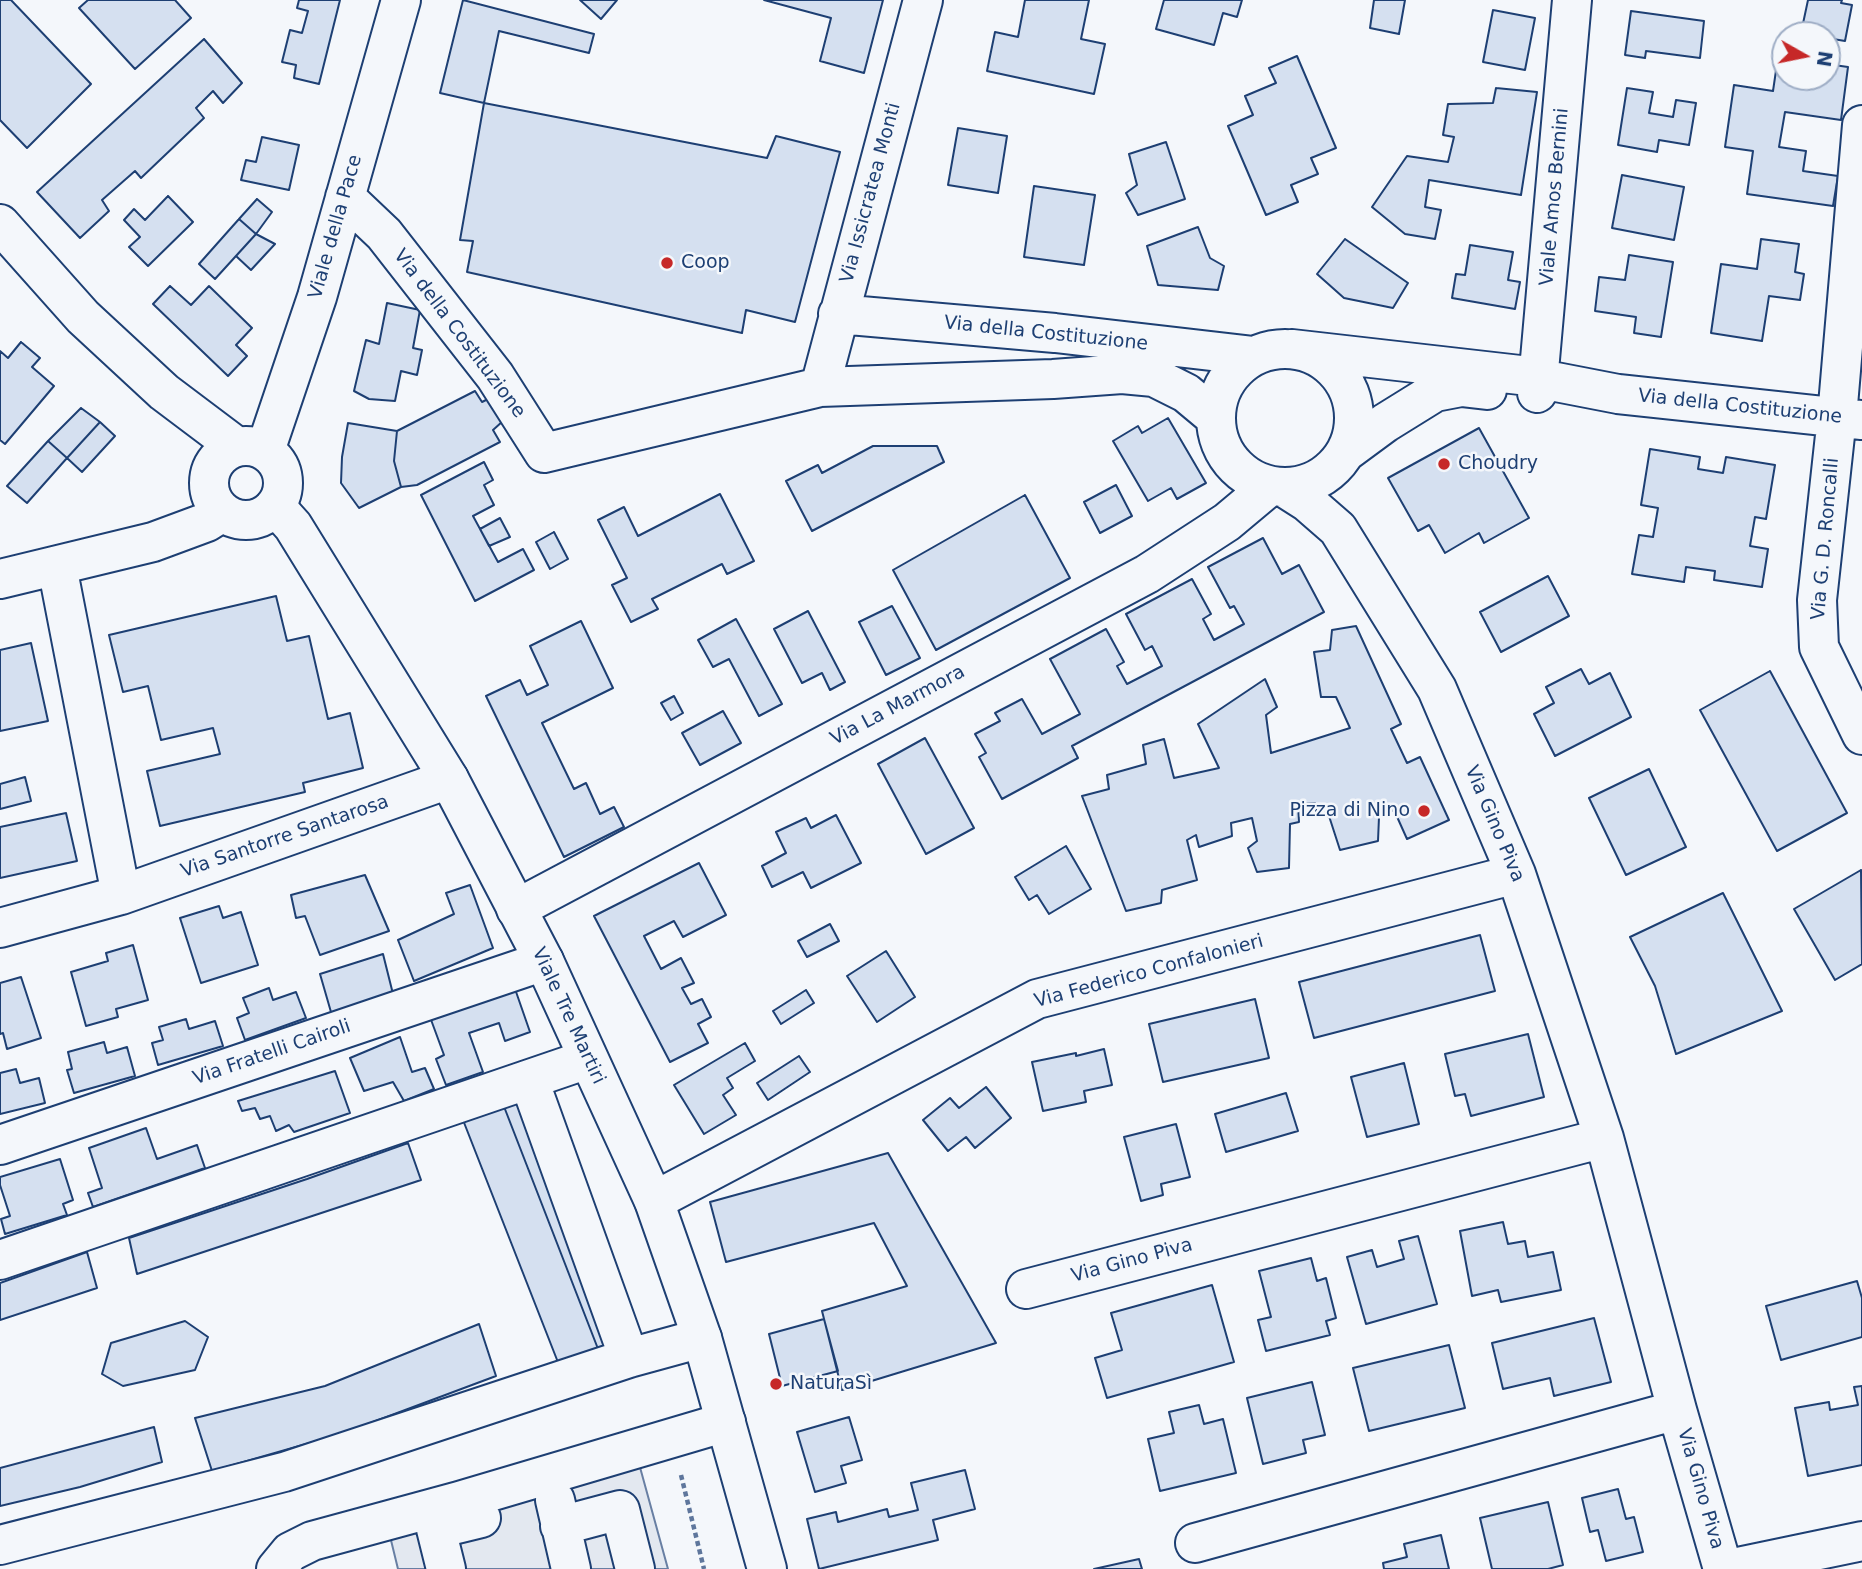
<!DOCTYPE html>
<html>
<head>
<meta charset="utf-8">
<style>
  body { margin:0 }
  #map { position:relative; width:1862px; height:1569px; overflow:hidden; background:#f4f7fb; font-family:"DejaVu Sans",sans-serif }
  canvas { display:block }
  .north { position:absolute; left:1771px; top:21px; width:70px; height:70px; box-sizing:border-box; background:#f4f7fb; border:2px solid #9eadc5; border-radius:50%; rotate:99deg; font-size:19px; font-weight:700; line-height:28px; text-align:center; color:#1d3f73 }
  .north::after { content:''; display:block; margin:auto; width:24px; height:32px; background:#c62828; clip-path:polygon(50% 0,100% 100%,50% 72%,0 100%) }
</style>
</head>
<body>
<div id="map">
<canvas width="1862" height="1569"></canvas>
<div class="north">N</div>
</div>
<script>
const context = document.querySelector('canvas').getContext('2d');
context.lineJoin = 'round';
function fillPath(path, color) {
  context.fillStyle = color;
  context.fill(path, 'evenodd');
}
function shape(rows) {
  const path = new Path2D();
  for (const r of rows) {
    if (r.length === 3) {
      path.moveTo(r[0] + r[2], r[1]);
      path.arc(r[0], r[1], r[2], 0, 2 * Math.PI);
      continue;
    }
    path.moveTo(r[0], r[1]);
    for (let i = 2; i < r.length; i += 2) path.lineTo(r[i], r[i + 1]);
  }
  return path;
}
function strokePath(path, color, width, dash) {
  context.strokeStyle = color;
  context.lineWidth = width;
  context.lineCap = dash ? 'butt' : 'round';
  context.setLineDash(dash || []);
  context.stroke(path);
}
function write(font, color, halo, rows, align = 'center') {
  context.font = font + ' "DejaVu Sans",sans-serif';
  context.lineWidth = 5;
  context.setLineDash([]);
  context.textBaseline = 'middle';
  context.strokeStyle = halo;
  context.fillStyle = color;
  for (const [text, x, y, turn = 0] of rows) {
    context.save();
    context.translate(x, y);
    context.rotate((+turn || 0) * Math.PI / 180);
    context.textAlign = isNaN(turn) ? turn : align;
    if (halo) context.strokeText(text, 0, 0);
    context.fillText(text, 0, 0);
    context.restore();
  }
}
const parking = shape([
  [638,1460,668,1569,398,1569,389,1532,638,1460]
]);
fillPath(parking, '#e3e8f0');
strokePath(parking, '#687fa3', 2);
const building = shape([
  [0,0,11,0,91,84,27,148,0,120,0,0],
  [88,0,175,0,191,18,135,69,79,8,88,0],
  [299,0,340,0,319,84,294,78,296,65,282,62,290,30,302,33,308,11,297,8,299,0],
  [463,0,594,34,589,53,499,31,484,103,440,93,463,0],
  [580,0,617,0,601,19,580,0],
  [764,0,883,0,864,73,820,61,831,18,764,0],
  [1025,0,1089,0,1081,39,1105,44,1094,94,987,71,995,32,1018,37,1025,0],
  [1164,0,1242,0,1237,17,1223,13,1214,45,1156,29,1164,0],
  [1374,0,1405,0,1399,34,1370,28,1374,0],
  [1808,0,1842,0,1841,3,1852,5,1845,41,1827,38,1827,35,1801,33,1808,0],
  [1493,10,1535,18,1525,70,1483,62,1493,10],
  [1631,11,1704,21,1700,58,1646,51,1645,58,1625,55,1631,11],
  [204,39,242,83,223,103,213,91,196,108,204,118,141,178,135,171,102,200,109,211,80,238,37,192,204,39],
  [1297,56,1336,148,1311,158,1318,174,1291,185,1298,202,1266,215,1228,126,1253,115,1245,96,1276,83,1269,68,1297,56],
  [1778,57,1785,58,1785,77,1827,77,1827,64,1848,67,1841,120,1785,112,1779,147,1806,151,1803,171,1838,176,1833,206,1747,194,1753,151,1725,147,1734,85,1773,91,1778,57],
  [1496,88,1537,92,1521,195,1429,180,1425,207,1441,210,1435,239,1405,234,1372,207,1407,156,1448,162,1454,137,1443,135,1448,104,1493,103,1496,88],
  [1627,88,1653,92,1649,113,1673,117,1676,100,1696,103,1689,145,1659,140,1657,152,1618,145,1627,88],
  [484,103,767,158,776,136,840,152,795,322,746,310,742,333,467,272,473,241,460,240,484,103],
  [958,128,1007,136,998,193,948,185,958,128],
  [262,137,299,145,289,190,241,180,246,160,256,162,262,137],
  [1166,142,1185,199,1138,215,1126,193,1137,185,1129,154,1166,142],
  [1622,175,1684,187,1674,240,1612,228,1622,175],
  [1034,186,1095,195,1084,265,1024,257,1034,186],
  [168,196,193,222,148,266,129,247,140,237,124,220,134,209,145,220,168,196],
  [257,199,272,212,256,234,239,219,257,199],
  [239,219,256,234,215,279,199,264,239,219],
  [1198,227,1210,258,1224,266,1218,290,1158,285,1147,246,1198,227],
  [256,234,275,244,251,270,236,256,256,234],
  [1345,239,1408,283,1393,308,1344,298,1317,274,1345,239],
  [1761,239,1799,244,1795,272,1804,274,1800,300,1769,296,1762,341,1711,333,1721,264,1757,269,1761,239],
  [1470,245,1513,252,1508,280,1520,282,1515,309,1452,298,1456,274,1465,275,1470,245],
  [1629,255,1673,262,1661,337,1634,333,1636,317,1595,311,1599,277,1625,280,1629,255],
  [170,286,191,305,209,286,252,328,236,345,247,356,228,376,153,304,170,286],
  [387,303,420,310,413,348,422,350,417,375,401,371,395,401,369,399,354,391,366,340,379,344,387,303],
  [21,342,40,358,32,367,54,386,5,444,0,440,0,351,8,358,21,342],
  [475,391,482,402,492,397,503,421,493,430,500,442,417,485,401,487,394,461,397,431,475,391],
  [81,408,100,422,67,458,48,441,81,408],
  [1168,418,1206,483,1177,499,1171,488,1148,501,1113,441,1138,426,1142,433,1168,418],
  [100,422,115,436,82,472,67,458,100,422],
  [348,423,397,431,394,461,401,487,359,508,341,483,342,457,348,423],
  [1479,428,1529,518,1484,543,1479,533,1445,553,1429,525,1418,531,1388,478,1479,428],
  [48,441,67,458,27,503,7,486,48,441],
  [873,446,937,446,944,462,812,531,786,481,818,465,822,473,873,446],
  [1650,449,1700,457,1698,469,1723,473,1726,457,1775,465,1766,519,1755,517,1750,546,1768,549,1762,587,1714,580,1715,571,1686,567,1684,582,1632,574,1639,535,1653,537,1658,508,1641,505,1650,449],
  [484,462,493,480,484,485,494,505,473,516,498,562,523,549,534,570,475,601,421,495,484,462],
  [1116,485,1132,516,1100,533,1084,502,1116,485],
  [720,494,754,561,727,574,722,564,652,599,658,609,631,622,612,585,627,578,598,520,624,507,638,536,720,494],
  [1025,495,1070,578,936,650,893,570,1025,495],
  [500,518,510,537,489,546,480,529,500,518],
  [554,532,568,559,550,569,536,542,554,532],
  [1263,538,1282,574,1299,565,1324,612,1072,746,1078,758,1002,799,979,757,986,753,975,734,1000,721,995,713,1022,699,1042,734,1080,714,1050,659,1106,629,1124,662,1117,666,1127,684,1162,666,1152,646,1145,650,1126,614,1192,579,1211,614,1203,619,1214,640,1244,624,1234,606,1230,608,1208,567,1263,538],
  [1548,576,1569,616,1501,652,1480,612,1548,576],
  [276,596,287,641,309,636,328,719,350,713,363,768,303,783,305,792,160,826,147,771,220,754,213,728,161,740,148,686,123,692,109,635,276,596],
  [892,606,920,658,886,675,859,622,892,606],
  [808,611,845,682,830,690,822,673,802,683,774,629,808,611],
  [736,619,782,704,759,716,729,659,713,667,698,640,736,619],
  [581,621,613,688,542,723,574,789,586,783,600,814,614,807,624,827,564,857,486,696,520,680,527,695,548,685,530,646,581,621],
  [1356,626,1401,724,1391,729,1407,763,1420,757,1449,820,1407,839,1394,810,1379,817,1378,841,1340,850,1329,816,1317,817,1315,803,1298,804,1299,822,1290,824,1289,868,1257,872,1248,848,1257,841,1252,818,1231,823,1232,836,1199,847,1196,835,1187,840,1197,880,1162,890,1161,903,1126,911,1082,796,1109,789,1107,775,1146,764,1143,745,1164,739,1174,778,1219,768,1198,724,1265,679,1277,707,1266,715,1271,753,1350,728,1336,697,1321,697,1314,652,1330,650,1332,630,1356,626],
  [31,643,48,721,0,731,0,650,31,643],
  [1581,669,1589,684,1610,673,1631,717,1555,756,1534,714,1554,703,1546,687,1581,669],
  [1770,671,1847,813,1777,851,1700,710,1770,671],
  [674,696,683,713,671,720,661,703,674,696],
  [723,711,741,743,700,765,682,733,723,711],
  [925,738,974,828,926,854,878,764,925,738],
  [1649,769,1686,847,1626,875,1589,798,1649,769],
  [25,777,31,801,0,809,0,784,25,777],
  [66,813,77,861,0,878,0,827,66,813],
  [836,815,861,863,811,888,803,872,772,887,762,866,786,853,776,832,806,818,811,828,836,815],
  [1066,846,1091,889,1049,914,1037,895,1029,900,1015,877,1066,846],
  [699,863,726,915,683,937,674,921,644,936,661,969,681,958,694,983,682,988,691,1004,702,999,711,1017,698,1024,708,1043,670,1062,594,916,699,863],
  [1861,870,1862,964,1835,980,1794,909,1861,870],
  [365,875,389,931,320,955,305,916,296,918,291,895,365,875],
  [470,885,493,948,414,981,398,940,454,914,446,893,470,885],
  [1723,893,1782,1011,1676,1054,1655,986,1630,937,1723,893],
  [219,906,223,918,241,912,258,965,201,983,180,918,219,906],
  [830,924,839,941,807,957,798,941,830,924],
  [1480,935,1495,991,1314,1038,1299,982,1480,935],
  [133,945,148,1000,116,1009,118,1017,86,1026,71,972,108,961,106,953,133,945],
  [886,951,915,997,877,1022,847,976,886,951],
  [383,954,394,998,333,1019,320,974,383,954],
  [21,977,41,1038,7,1049,3,1033,0,1034,0,983,21,977],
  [514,986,530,1032,505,1041,499,1023,469,1033,483,1072,446,1085,436,1059,444,1055,430,1017,514,986],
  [269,988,273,1000,296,992,306,1018,245,1040,237,1018,249,1013,243,998,269,988],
  [806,990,814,1003,781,1024,773,1011,806,990],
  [1255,999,1269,1058,1163,1082,1149,1024,1255,999],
  [186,1019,189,1029,215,1021,223,1046,158,1065,152,1043,163,1040,159,1027,186,1019],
  [1528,1034,1544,1097,1471,1116,1465,1094,1455,1096,1445,1054,1528,1034],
  [400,1037,412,1072,425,1068,434,1089,404,1101,393,1082,364,1091,350,1058,400,1037],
  [104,1042,107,1053,127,1047,135,1076,74,1093,67,1070,72,1069,68,1052,104,1042],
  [745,1043,755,1061,727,1078,733,1088,723,1095,736,1115,704,1134,674,1085,745,1043],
  [1104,1049,1112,1085,1084,1091,1086,1102,1043,1111,1032,1062,1076,1053,1076,1056,1104,1049],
  [799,1056,810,1072,768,1100,757,1083,799,1056],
  [1404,1063,1419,1124,1367,1137,1351,1077,1404,1063],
  [16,1069,20,1083,39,1078,45,1103,0,1114,0,1073,16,1069],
  [335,1071,350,1113,294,1132,289,1125,276,1131,270,1116,260,1119,255,1108,242,1111,238,1101,335,1071],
  [986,1087,1011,1118,975,1148,966,1137,948,1151,923,1120,950,1098,959,1108,986,1087],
  [1286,1093,1298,1131,1226,1152,1215,1114,1286,1093],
  [525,1097,619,1345,600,1354,503,1104,525,1097],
  [503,1104,600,1354,561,1370,463,1120,503,1104],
  [1176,1124,1190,1177,1161,1184,1163,1195,1141,1201,1124,1137,1176,1124],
  [146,1128,157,1159,197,1145,205,1168,93,1207,88,1193,102,1188,89,1148,146,1128],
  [408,1143,421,1180,137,1274,129,1238,307,1179,408,1143],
  [888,1153,996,1343,842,1390,822,1311,907,1286,874,1223,726,1262,710,1202,888,1153],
  [60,1159,73,1200,63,1204,67,1215,5,1234,1,1219,10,1216,0,1185,0,1177,60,1159],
  [1503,1222,1508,1244,1525,1241,1528,1257,1553,1252,1561,1290,1501,1302,1498,1290,1472,1296,1460,1231,1503,1222],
  [1418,1236,1437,1304,1366,1324,1347,1257,1372,1250,1377,1267,1404,1259,1399,1241,1418,1236],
  [87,1252,97,1288,0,1320,0,1283,87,1252],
  [1311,1258,1317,1281,1326,1278,1336,1318,1326,1321,1330,1335,1266,1351,1258,1320,1271,1317,1259,1271,1311,1258],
  [1857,1281,1862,1298,1862,1337,1781,1360,1766,1306,1857,1281],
  [1212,1285,1234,1362,1107,1398,1095,1358,1122,1350,1111,1313,1212,1285],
  [1594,1318,1611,1382,1554,1396,1550,1378,1503,1389,1492,1343,1594,1318],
  [824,1319,838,1371,782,1386,769,1334,824,1319],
  [185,1321,208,1337,195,1370,123,1386,102,1374,111,1343,185,1321],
  [479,1324,496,1376,341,1434,212,1471,195,1418,325,1386,479,1324],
  [1449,1345,1465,1408,1369,1431,1353,1368,1449,1345],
  [1312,1382,1325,1435,1303,1440,1306,1453,1263,1464,1247,1398,1312,1382],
  [1862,1386,1862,1465,1808,1476,1795,1408,1829,1402,1830,1410,1858,1405,1854,1387,1862,1386],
  [1199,1405,1204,1424,1223,1419,1236,1473,1160,1491,1148,1439,1174,1433,1169,1412,1199,1405],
  [849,1417,862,1460,841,1466,846,1483,815,1492,797,1432,849,1417],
  [154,1427,162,1462,80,1487,0,1506,0,1468,154,1427],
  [965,1470,975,1509,933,1520,938,1540,819,1569,807,1519,836,1512,838,1522,887,1509,889,1517,918,1510,911,1483,965,1470],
  [1618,1489,1626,1519,1634,1517,1643,1552,1606,1561,1598,1530,1590,1532,1582,1498,1618,1489],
  [1548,1502,1563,1565,1548,1569,1492,1569,1480,1518,1548,1502],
  [1441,1535,1449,1569,1384,1569,1383,1563,1407,1557,1404,1544,1441,1535],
  [1139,1559,1142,1569,1094,1569,1139,1559]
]);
fillPath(building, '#d5e0f0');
strokePath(building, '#1d3f73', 2);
const minor = shape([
  [1862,125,1837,417,1817,600,1819,647,1862,735],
  [345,197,384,234,495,376,544,453,820,387,1053,379,1122,374,1154,377,1186,393,1216,418],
  [0,224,83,317,164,392,237,447],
  [838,314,1055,333,1254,356],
  [1285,418,69],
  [1292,349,1520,375,1618,394,1862,420],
  [820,387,923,0],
  [1537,393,1572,0],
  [246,483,37],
  [265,451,317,297,401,0],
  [1347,451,1385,423,1435,392,1461,387,1487,390],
  [1285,488,1307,502,1338,529,1437,689,1516,874,1604,1138,1677,1410,1723,1569],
  [57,566,121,895],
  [0,579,153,542,207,522,223,512],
  [516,909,1147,574,1227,522,1270,486],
  [0,928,121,895,449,779],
  [529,1080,629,1358],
  [0,1145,544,961],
  [654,1201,1037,999,1516,874],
  [0,1260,588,1059],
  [1026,1289,1604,1138],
  [555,1500,571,1569],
  [560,1526,620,1510,635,1569],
  [1195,1543,1677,1410],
  [0,1545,284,1472,629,1358,702,1338],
  [276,1569,290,1552,312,1541,459,1501,726,1422],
  [446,1569,436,1529,481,1518],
  [1728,1569,1862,1541]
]);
const major = shape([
  [275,506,293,526,449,779,544,961,654,1201,702,1338,767,1569]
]);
strokePath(minor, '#1d3f73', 42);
strokePath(major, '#1d3f73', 42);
strokePath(shape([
  [1216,455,1233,470],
  [681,1475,704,1569]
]), '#5e769c', 4.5, [5, 3.5]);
strokePath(minor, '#f4f7fb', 38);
strokePath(major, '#f4f7fb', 38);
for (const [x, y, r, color] of [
  [667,263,7,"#c62828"],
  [1444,464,7,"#c62828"],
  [1424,811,7,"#c62828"],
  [776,1384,7,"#c62828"]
]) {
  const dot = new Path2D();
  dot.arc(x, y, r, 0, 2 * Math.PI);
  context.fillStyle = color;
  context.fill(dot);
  strokePath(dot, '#f4f7fb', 2.5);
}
write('19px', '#1d3f73', '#f4f7fb', [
  ["Via Issicratea Monti",871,193,-75],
  ["Viale Amos Bernini",1555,197,-85],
  ["Viale della Pace",336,227,-74],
  ["Via della Costituzione",459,334,53],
  ["Via della Costituzione",1046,334,6],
  ["Via della Costituzione",1740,407,6],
  ["Via G. D. Roncalli",1826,539,-85],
  ["Via La Marmora",898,706,-28],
  ["Via Gino Piva",1494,824,67],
  ["Via Santorre Santarosa",285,837,-19],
  ["Via Federico Confalonieri",1149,972,-15],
  ["Viale Tre Martiri",568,1016,65],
  ["Via Fratelli Cairoli",272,1053,-19],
  ["Via Gino Piva",1132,1261,-15],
  ["Via Gino Piva",1700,1489,74]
]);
write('19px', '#1d3f73', '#f4f7fb', [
  ["Coop",681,263],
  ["Choudry",1458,464],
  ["Pizza di Nino",1410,811,"right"],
  ["NaturaSì",790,1384]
], 'left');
</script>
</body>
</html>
